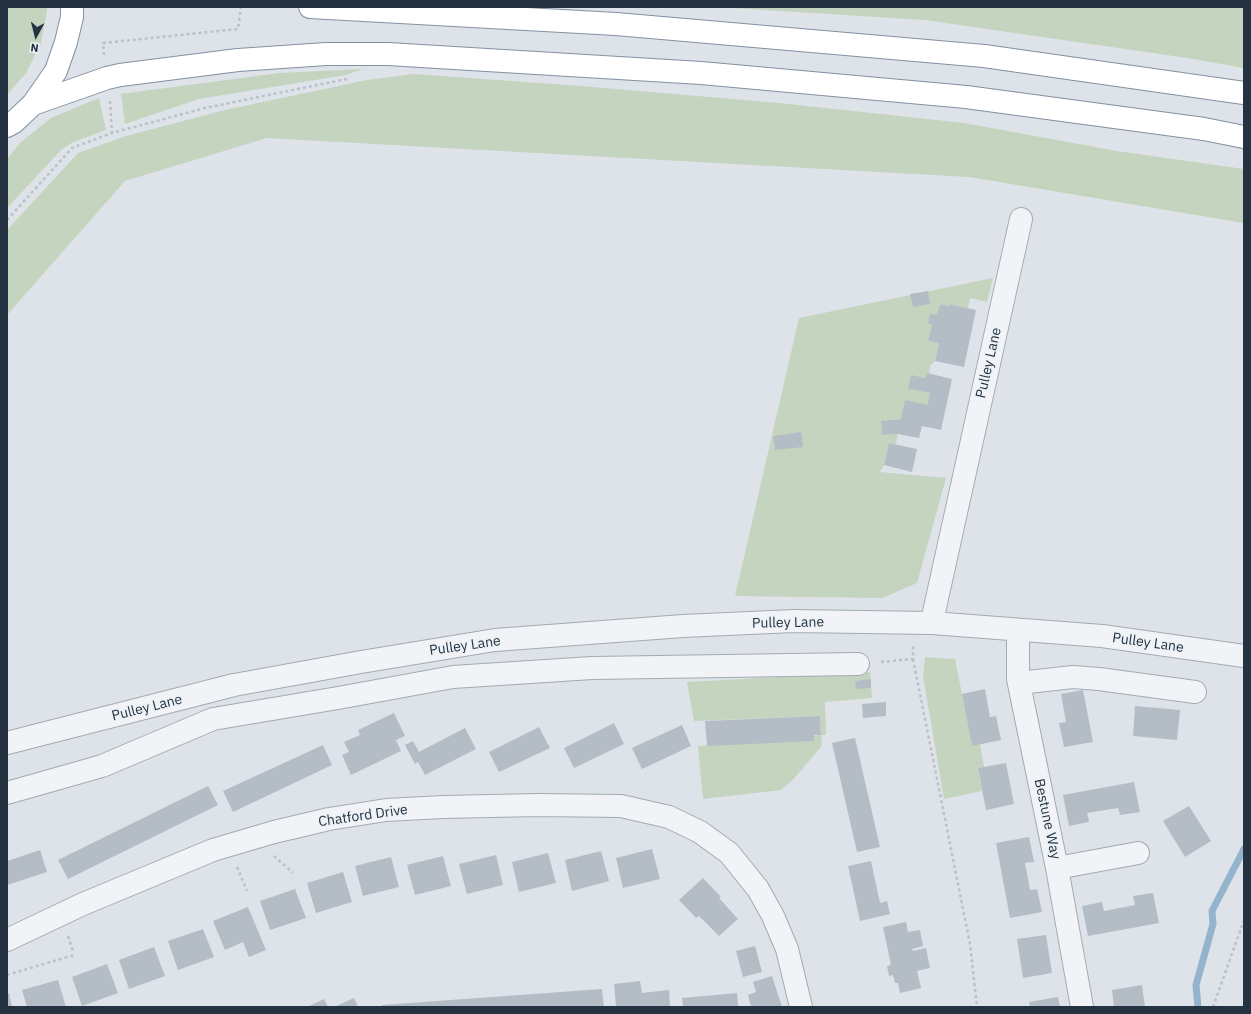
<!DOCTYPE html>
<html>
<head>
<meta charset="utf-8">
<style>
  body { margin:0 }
  #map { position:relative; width:1251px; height:1014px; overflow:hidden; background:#dde3e9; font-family:"IBM Plex Sans",sans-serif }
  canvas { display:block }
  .frame { position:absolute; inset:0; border:8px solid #253241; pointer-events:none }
  .north { position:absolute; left:16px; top:16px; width:40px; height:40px; -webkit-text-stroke:3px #edf2f6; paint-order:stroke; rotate:187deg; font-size:11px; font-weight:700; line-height:16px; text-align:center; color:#253241 }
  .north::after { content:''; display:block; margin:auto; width:14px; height:18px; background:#253241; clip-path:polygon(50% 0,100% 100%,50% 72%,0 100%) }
</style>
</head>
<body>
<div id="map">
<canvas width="1251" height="1014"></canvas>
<div class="frame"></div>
<div class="north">N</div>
</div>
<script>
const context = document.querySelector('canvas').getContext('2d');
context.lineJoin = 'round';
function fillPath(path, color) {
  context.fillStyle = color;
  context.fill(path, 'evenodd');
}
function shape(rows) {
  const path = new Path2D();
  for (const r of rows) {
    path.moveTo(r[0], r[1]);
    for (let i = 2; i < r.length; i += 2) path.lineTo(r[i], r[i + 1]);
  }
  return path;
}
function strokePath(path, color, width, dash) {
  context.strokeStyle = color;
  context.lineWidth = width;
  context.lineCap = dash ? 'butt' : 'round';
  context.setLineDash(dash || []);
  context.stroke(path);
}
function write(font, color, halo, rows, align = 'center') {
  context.font = font + ' "IBM Plex Sans",sans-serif';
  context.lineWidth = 3;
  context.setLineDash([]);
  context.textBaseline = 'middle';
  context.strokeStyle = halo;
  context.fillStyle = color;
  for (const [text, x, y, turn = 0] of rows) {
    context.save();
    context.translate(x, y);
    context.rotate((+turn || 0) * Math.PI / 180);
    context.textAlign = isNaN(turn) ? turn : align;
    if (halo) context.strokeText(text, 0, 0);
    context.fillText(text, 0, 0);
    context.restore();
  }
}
fillPath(shape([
  [7,7,47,7,47,11,41,43,26,73,7,95],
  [717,7,1244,7,1244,68,1187,58,925,20],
  [363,69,346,75,199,99,125,124,121,94,279,73],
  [414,74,581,86,779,103,964,123,1117,151,1244,169,1244,223,969,177,267,138,125,181,7,315,7,230,78,153,126,136,225,110,367,80],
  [99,98,106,130,73,142,61,150,7,208,7,159,20,143,51,118],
  [993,278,987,302,970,298,968,308,949,304,949,306,940,304,937,315,932,324,928,341,939,343,935,361,930,366,929,374,927,374,925,378,908,389,930,393,927,405,901,419,881,421,882,435,898,434,896,444,889,443,884,465,880,472,946,478,917,583,882,598,735,596,799,318],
  [925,657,955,659,972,745,980,744,984,767,978,768,982,791,944,799,923,676],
  [870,672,872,698,825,702,826,735,822,735,821,747,791,782,781,790,703,799,698,746,734,744,821,735,820,716,694,721,687,682]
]), '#c5d4be');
strokePath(shape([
  [1198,1007,1196,985,1213,924,1212,911,1244,849]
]), '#94b4cd', 7);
fillPath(shape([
  [928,291,930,304,913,307,910,294],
  [940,304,949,306,949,304,976,310,964,367,935,361,939,343,928,341,932,324,928,323,930,314,937,315],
  [927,373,952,379,941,430,922,426,919,438,898,434,882,435,881,421,901,419,905,400,927,405,930,393,908,389,911,375,925,378],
  [801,432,803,447,775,450,773,436],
  [889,443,917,449,912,472,884,465],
  [871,679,871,688,856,689,855,681],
  [985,689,990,717,996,716,1001,740,972,746,962,694],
  [1083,690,1093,742,1064,747,1059,723,1066,722,1061,694],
  [886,702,886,716,863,718,862,704],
  [1135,706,1180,710,1177,740,1133,736],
  [394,713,405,736,396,740,401,751,351,775,342,755,349,752,344,742,360,735,358,730],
  [820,716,821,735,814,735,814,741,707,746,705,721],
  [614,723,624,744,574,768,564,748],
  [682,725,691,746,642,769,632,748],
  [539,727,550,748,499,772,489,752],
  [465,728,476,749,425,775,418,762,415,764,405,745,413,741,419,752],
  [855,738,880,847,857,852,832,743],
  [323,745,332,765,233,812,223,791],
  [1006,763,1014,804,986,810,978,768],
  [1134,782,1140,812,1120,815,1118,808,1087,813,1089,822,1069,826,1063,795],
  [208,786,218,805,68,879,58,860],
  [1189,806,1211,841,1185,857,1163,821],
  [1029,837,1034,862,1025,863,1030,890,1037,889,1042,912,1010,918,996,843],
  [652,849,660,879,623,888,616,858],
  [40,850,47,872,7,885,7,861],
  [601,851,609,881,572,891,565,860],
  [548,853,556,883,519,892,512,862],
  [496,855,503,885,467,894,459,864],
  [443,856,451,886,415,895,407,865],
  [391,857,399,887,363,896,355,866],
  [871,861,880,903,887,901,890,914,860,921,848,866],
  [343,872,352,902,316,913,307,883],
  [703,878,721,897,719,898,738,919,719,936,699,916,696,918,679,900],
  [295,889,306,918,270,930,260,901],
  [1153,893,1159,923,1088,936,1082,906,1102,902,1104,911,1135,905,1133,896],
  [248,907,266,950,249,957,243,942,225,950,213,921],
  [906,922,908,932,920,930,923,946,912,949,913,951,926,948,930,968,917,971,921,988,900,993,898,983,895,983,893,975,889,976,887,966,891,965,883,927],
  [203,929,214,957,178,970,168,941],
  [1046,935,1052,973,1023,978,1017,939],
  [755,946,762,972,743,977,736,951],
  [154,947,165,976,129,989,119,960],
  [107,964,118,993,82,1006,72,977],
  [772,976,782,1007,751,1007,748,995,756,992,753,982],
  [58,980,66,1007,27,1007,22,990],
  [640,981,642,993,669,990,670,1007,616,1007,614,984],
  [1142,985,1145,1007,1114,1007,1112,990],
  [602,989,604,1007,382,1007,382,1005],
  [9,993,12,1007,7,1007,7,994],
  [737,993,738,1007,683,1007,682,998],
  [1058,997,1060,1007,1030,1007,1029,1002],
  [354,998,358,1007,334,1007],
  [324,999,328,1007,307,1007]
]), '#b4bcc6');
const minor = shape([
  [932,623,934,612,1021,219],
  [1018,630,1018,679,1057,868,1082,1007],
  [1019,683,1073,677,1099,679,1195,692],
  [7,743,234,685,361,662,495,640,683,626,794,621,932,623,1102,636,1244,656],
  [7,793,102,766,213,719,338,698,453,677,592,668,858,664],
  [1057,868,1138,853],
  [7,940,83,904,213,850,274,832,329,819,386,810,443,807,538,805,621,806,669,817,700,832,729,853,758,889,773,916,787,949,801,1007]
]);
const highway = shape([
  [310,7,616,24,984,56,1244,93],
  [33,104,107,78,120,75,238,60,326,54,388,54,701,73,966,97,1204,129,1244,137],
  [7,126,14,122,33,104,56,71,66,42,72,17,72,7]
]);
strokePath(minor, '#a2aab3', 24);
strokePath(highway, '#8391a1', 24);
strokePath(shape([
  [104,55,103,43,238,29,241,7],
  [110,101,112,133],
  [7,220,72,148,112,133,205,108,347,79],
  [913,659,970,944,977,1007],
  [881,662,913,659,913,645],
  [274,856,293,873],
  [237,867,247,891],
  [68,936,73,951],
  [7,975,74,955],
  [1213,1007,1244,920]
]), '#bcc1c8', 2.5, [3, 3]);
strokePath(minor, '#f1f3f7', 22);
strokePath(highway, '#fff', 22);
write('14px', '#253241', '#edf2f6', [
  ["Pulley Lane",989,363,-77],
  ["Pulley Lane",788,623,-1],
  ["Pulley Lane",1148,643,8],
  ["Pulley Lane",465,646,-8],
  ["Pulley Lane",147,708,-14],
  ["Chatford Drive",363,816,-8],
  ["Bestune Way",1047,819,78]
]);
</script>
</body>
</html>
